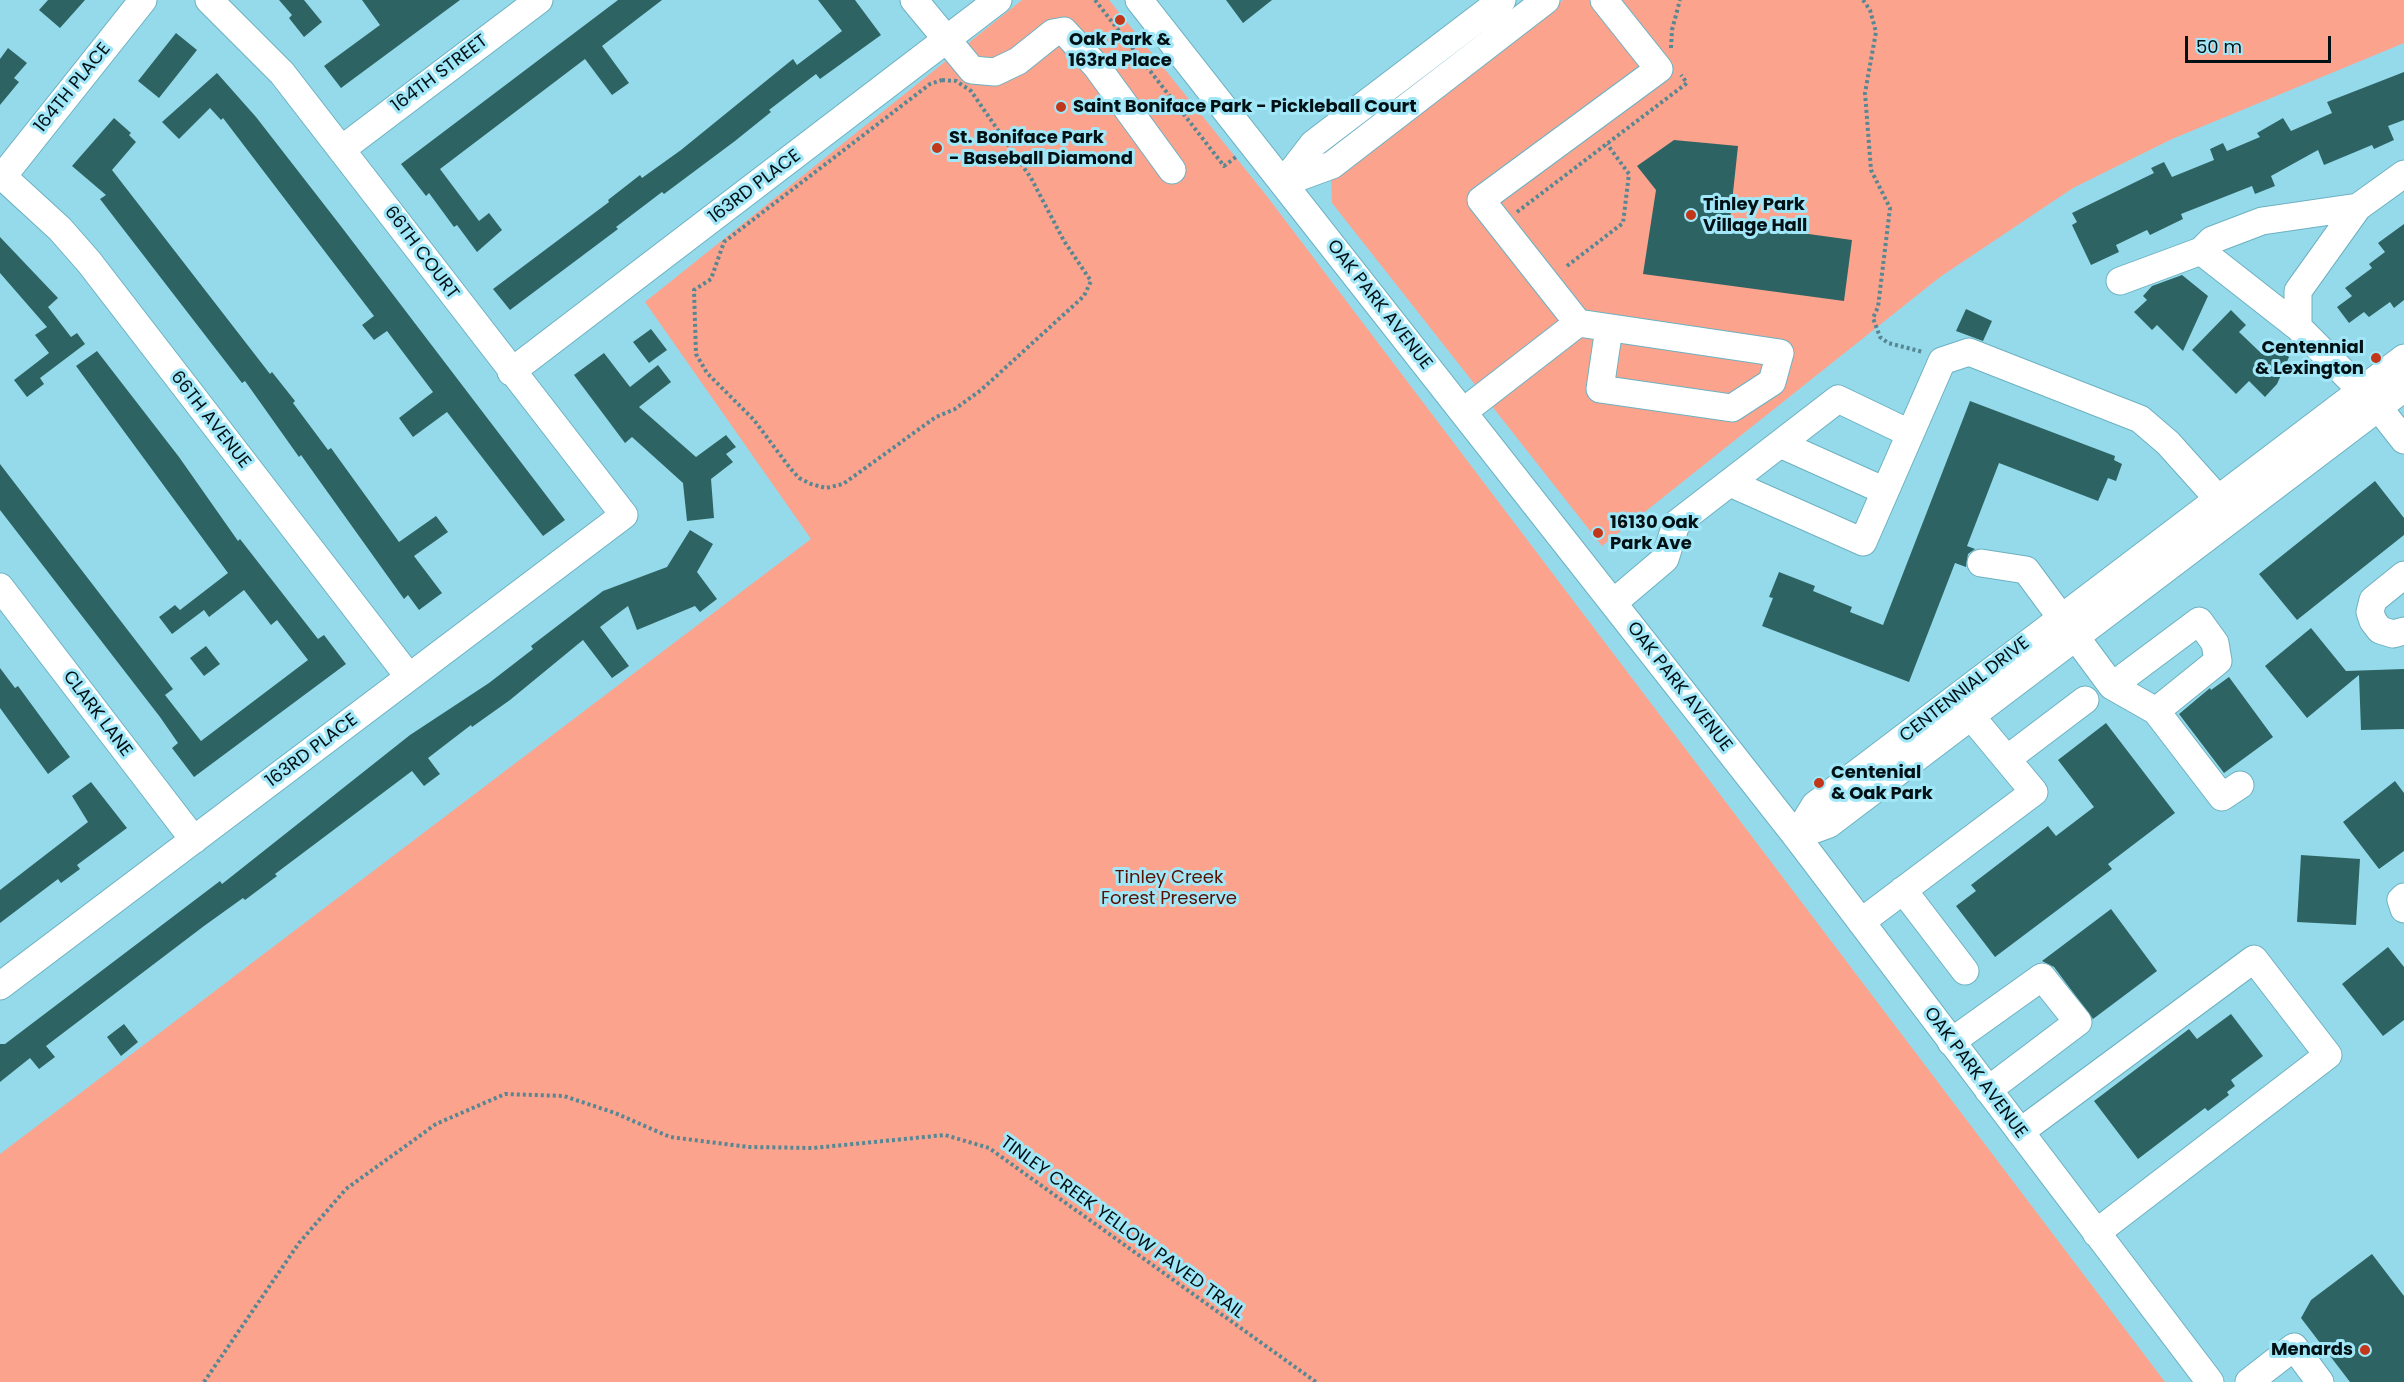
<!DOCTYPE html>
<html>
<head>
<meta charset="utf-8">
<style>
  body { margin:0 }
  #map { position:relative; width:2404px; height:1382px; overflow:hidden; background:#95daea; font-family:Poppins,sans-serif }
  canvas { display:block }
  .scale { position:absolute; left:2185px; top:36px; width:146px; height:27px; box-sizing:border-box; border:3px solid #001115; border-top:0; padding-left:8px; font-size:18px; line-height:21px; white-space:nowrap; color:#001115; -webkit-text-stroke:4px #a1e7f7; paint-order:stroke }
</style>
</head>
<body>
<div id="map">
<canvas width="2404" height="1382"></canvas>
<div class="scale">50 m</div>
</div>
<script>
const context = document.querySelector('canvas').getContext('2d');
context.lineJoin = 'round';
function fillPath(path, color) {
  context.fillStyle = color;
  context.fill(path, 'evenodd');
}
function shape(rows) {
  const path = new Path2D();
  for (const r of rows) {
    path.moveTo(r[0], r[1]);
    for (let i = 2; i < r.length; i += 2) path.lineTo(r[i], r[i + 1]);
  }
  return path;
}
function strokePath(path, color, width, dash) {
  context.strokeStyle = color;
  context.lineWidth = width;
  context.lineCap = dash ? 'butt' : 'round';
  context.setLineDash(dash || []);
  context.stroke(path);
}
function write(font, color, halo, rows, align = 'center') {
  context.font = font + ' Poppins,sans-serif';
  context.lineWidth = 6;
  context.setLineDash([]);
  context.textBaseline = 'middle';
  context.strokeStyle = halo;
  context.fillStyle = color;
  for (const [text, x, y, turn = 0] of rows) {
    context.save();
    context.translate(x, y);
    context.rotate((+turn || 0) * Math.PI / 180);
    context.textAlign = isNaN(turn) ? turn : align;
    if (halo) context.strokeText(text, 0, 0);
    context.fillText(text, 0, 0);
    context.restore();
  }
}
fillPath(shape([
  [1022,0,1109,0,1266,195,2165,1382,0,1382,0,1154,811,539,645,302],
  [1563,0,2404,0,2404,43,2172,139,2073,188,1940,277,1602,546,1332,203,1331,179]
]), '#fca38e');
fillPath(shape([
  [48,0,85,0,60,28,39,10],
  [279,0,304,0,322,22,304,37,289,18,292,15],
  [362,0,460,0,341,88,324,66,380,25],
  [618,0,662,0,602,46,629,83,612,95,585,59,440,169,479,221,489,213,502,230,477,252,457,225,454,227,429,193,426,196,401,164],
  [818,0,855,0,881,35,820,79,816,74,769,110,771,112,735,141,664,194,662,192,616,227,618,229,510,310,493,289,609,202,608,200,640,175,642,178,681,150,793,59,797,65,842,31],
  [1226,0,1272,0,1243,23],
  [176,33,197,50,159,98,138,81],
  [8,48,27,63,14,78,19,82,0,105,0,59],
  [2404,72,2404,120,2388,126,2394,140,2374,149,2372,145,2324,165,2318,150,2271,176,2275,186,2255,194,2252,186,2181,214,2183,219,2150,235,2147,230,2116,245,2119,252,2091,265,2072,225,2077,222,2072,213,2154,173,2151,168,2164,162,2172,177,2214,160,2210,149,2223,143,2227,151,2260,137,2257,133,2283,118,2291,131,2332,113,2327,102],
  [217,73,256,117,340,225,565,520,543,536,447,412,413,437,399,418,433,392,387,331,374,340,362,325,374,316,223,118,221,120,210,108,179,139,162,122],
  [114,118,131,133,129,135,136,142,112,170,270,374,272,372,295,401,293,403,328,450,331,448,399,542,436,516,448,532,414,556,442,593,419,610,408,595,404,599,301,455,299,457,245,381,242,383,100,199,106,195,72,166],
  [1674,140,1738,146,1729,230,1756,233,1758,227,1852,240,1844,301,1643,274,1656,190,1637,166],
  [2404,224,2404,300,2394,308,2390,302,2369,317,2364,312,2349,323,2337,307,2352,296,2345,288,2372,268,2369,264,2385,252,2378,243],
  [0,237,58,298,48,307,71,337,77,333,85,344,40,378,44,384,27,397,14,380,49,353,35,335,47,327,0,273],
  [2182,275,2208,296,2183,351,2157,325,2152,330,2134,312,2147,300,2143,296,2152,286],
  [1966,309,1992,321,1983,341,1956,331],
  [2231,310,2246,325,2239,332,2262,354,2274,343,2289,357,2277,384,2265,397,2249,381,2236,394,2192,350],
  [651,329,667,350,649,363,633,342],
  [97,351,179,457,238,541,240,539,318,639,324,635,346,664,194,777,172,748,178,743,160,717,0,510,0,464,173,689,165,695,201,741,308,660,277,620,271,625,244,590,209,617,204,610,172,634,159,617,175,605,180,610,228,573,76,366],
  [604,353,630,387,658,365,671,382,639,407,696,457,726,435,736,447,726,454,733,462,711,479,714,518,687,521,683,483,632,437,625,443,574,375],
  [1970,401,2115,456,2114,460,2122,464,2116,481,2108,478,2098,501,1999,463,1967,546,1975,549,1968,554,1966,567,1955,563,1909,682,1762,626,1773,598,1769,597,1779,572,1815,586,1813,591,1852,607,1850,612,1883,625],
  [2375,481,2404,518,2404,535,2297,620,2259,574],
  [690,530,713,544,697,572,717,599,700,612,695,606,637,630,628,606,600,627,629,666,612,678,583,640,510,700,472,727,471,725,428,758,440,774,424,786,412,771,275,874,277,876,245,900,243,898,204,926,46,1046,55,1057,39,1069,30,1058,0,1082,0,1044,5,1044,220,881,222,884,410,735,489,683,533,649,531,646,603,591,667,567],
  [2311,628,2346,671,2404,669,2404,729,2361,730,2359,675,2307,718,2265,666],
  [206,646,220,664,204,676,190,658],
  [0,668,15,688,18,686,70,757,48,774,0,708],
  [2229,677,2273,737,2224,773,2179,714,2210,688,2211,690],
  [2106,723,2175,813,2108,864,2112,869,1995,957,1956,906,1976,891,1971,885,2048,826,2056,836,2094,807,2058,760],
  [2395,781,2404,793,2404,851,2379,869,2343,822],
  [91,782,127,828,77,865,80,869,61,883,58,879,0,923,0,890,88,822,72,796],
  [2301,855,2360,859,2356,925,2297,922],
  [2111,909,2157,971,2093,1019,2054,967,2042,961],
  [2388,947,2404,967,2404,1020,2383,1036,2342,984],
  [2231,1014,2263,1056,2231,1080,2235,1086,2227,1092,2229,1095,2208,1111,2205,1108,2138,1159,2094,1101,2189,1029,2197,1039],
  [124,1024,138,1042,121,1056,107,1037],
  [2372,1254,2404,1296,2404,1382,2350,1382,2301,1318,2311,1300]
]), '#2d6463');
const minor = shape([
  [914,0,972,70,995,72,1018,61,1053,33,1064,31,1097,67,1172,170],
  [1139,0,1796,836,2210,1382],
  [342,149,539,0],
  [0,174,60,229,89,262,409,677],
  [2404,174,2358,207,2298,291,2298,327,2378,407,2404,440],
  [3,176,143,0],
  [1283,183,1332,165,1546,0],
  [1283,183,1313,144,1502,0],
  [2120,281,2201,251],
  [1578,323,1481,200,1659,69,1604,0],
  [2298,327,2201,251,2212,240,2262,221,2358,207],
  [511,372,998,0],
  [1463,412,1578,323,1780,353,1772,382,1732,408,1600,389,1609,328],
  [1780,444,1885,491],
  [1730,483,1863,542,1942,361,1969,352,2140,419,2168,443,2229,511],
  [1981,563,2026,570,2112,686,2156,711,2222,797,2240,785],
  [2404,575,2373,600,2370,612,2373,621,2380,630,2393,634,2404,631],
  [0,587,194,840],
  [1613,603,1665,559,1676,524,1838,399,1909,433],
  [2112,686,2199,621,2215,643,2218,661,2156,711],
  [2007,759,2085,700],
  [1796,836,1815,805,2404,358],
  [1796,836,1829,824,2404,388],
  [1903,890,1965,971],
  [2404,897,2401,900,2404,909],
  [1861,922,2034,792,1960,703],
  [0,986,624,515,282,73,209,0],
  [1951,1042,2042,977,2078,1022,1988,1090],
  [2020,1132,2254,959,2328,1055,2096,1233],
  [2249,1382,2294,1347,2320,1382]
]);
strokePath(minor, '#6db1c1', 29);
strokePath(shape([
  [1095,0,1224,166,1236,157],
  [1863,0,1870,10,1876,32,1865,93,1871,170,1890,208,1878,307,1873,318,1880,337,1888,343,1923,352],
  [1671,48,1672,30,1680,0],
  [942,80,956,81,971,91,1031,178,1064,241,1091,281,1084,296,981,390,955,409,936,417,843,484,826,488,811,484,799,478,790,468,754,420,707,373,696,354,694,290,711,279,724,242,930,84,942,80],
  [1517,212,1687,83,1681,75],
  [1567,266,1623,223,1629,174,1607,144],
  [204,1382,299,1243,346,1189,436,1124,505,1094,564,1096,615,1113,670,1137,749,1147,813,1148,945,1135,989,1148,1316,1382]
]), '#578792', 4, [3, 3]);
strokePath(minor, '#fff', 27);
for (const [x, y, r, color] of [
  [1120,20,6,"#c2371a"],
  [1061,107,6,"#c2371a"],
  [937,148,6,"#c2371a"],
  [1691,215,6,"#c2371a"],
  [2376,358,6,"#c2371a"],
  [1598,533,6,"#c2371a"],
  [1819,783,6,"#c2371a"],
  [2365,1350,6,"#c2371a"]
]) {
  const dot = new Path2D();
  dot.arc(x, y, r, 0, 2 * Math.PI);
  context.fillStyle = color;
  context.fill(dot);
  strokePath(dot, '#a1e7f7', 2);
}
write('bold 18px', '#001115', '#a1e7f7', [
  ["Oak Park &",1120,40,"center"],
  ["163rd Place",1120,61,"center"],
  ["Saint Boniface Park - Pickleball Court",1073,107],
  ["St. Boniface Park",949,138],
  ["- Baseball Diamond",949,159],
  ["Tinley Park",1703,205],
  ["Village Hall",1703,226],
  ["Centennial",2364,348,"right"],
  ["& Lexington",2364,369,"right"],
  ["16130 Oak",1610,523],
  ["Park Ave",1610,544],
  ["Centenial",1831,773],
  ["& Oak Park",1831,794],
  ["Menards",2353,1350,"right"]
], 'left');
write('18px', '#001115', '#a1e7f7', [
  ["164TH STREET",440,74,-37],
  ["164TH PLACE",73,88,-51],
  ["163RD PLACE",755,187,-37],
  ["66TH COURT",421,253,53],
  ["OAK PARK AVENUE",1379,305,52],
  ["66TH AVENUE",210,420,52],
  ["OAK PARK AVENUE",1679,687,52],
  ["CENTENNIAL DRIVE",1965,690,-38],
  ["CLARK LANE",97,714,53],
  ["163RD PLACE",312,751,-37],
  ["OAK PARK AVENUE",1975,1073,53],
  ["TINLEY CREEK YELLOW PAVED TRAIL",1122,1228,36]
]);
write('18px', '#571002', '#a1e7f7', [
  ["Tinley Creek",1169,878],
  ["Forest Preserve",1169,899]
]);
</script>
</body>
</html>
